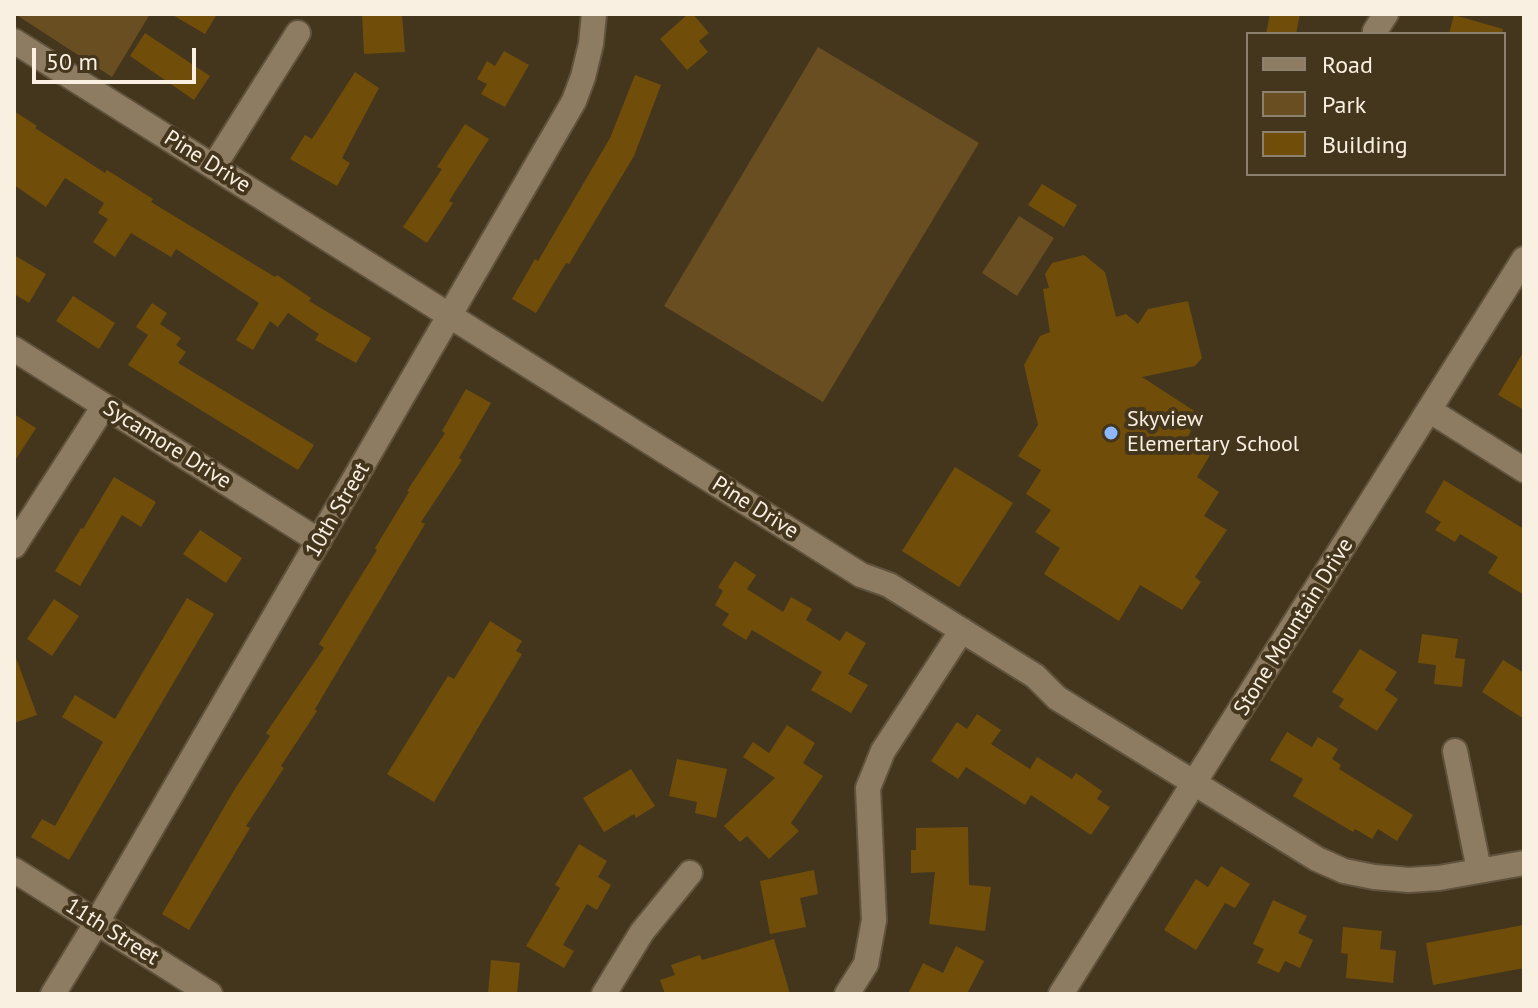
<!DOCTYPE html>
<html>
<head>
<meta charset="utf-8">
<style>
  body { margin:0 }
  #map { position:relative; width:1538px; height:1008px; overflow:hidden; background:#44351d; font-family:"PT Sans",sans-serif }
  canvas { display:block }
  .frame { position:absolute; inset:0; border:16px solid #faf0e2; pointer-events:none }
  .legend { position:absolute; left:1246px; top:32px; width:260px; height:144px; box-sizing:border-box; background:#44351d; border:2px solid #8d806c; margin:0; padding:10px 14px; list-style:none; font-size:24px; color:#faf0e2 }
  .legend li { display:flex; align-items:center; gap:16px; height:40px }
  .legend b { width:40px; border:2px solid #8d806c }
  .scale { position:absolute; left:32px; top:48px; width:164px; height:36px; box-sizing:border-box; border:4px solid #faf0e2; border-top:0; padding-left:10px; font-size:24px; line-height:28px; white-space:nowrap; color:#faf0e2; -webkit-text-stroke:6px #44351d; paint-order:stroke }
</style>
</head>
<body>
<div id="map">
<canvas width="1538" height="1008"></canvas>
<div class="frame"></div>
<ul class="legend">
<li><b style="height:10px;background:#8d7c62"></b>Road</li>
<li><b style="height:22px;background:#694e21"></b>Park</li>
<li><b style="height:22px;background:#704e0a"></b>Building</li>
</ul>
<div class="scale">50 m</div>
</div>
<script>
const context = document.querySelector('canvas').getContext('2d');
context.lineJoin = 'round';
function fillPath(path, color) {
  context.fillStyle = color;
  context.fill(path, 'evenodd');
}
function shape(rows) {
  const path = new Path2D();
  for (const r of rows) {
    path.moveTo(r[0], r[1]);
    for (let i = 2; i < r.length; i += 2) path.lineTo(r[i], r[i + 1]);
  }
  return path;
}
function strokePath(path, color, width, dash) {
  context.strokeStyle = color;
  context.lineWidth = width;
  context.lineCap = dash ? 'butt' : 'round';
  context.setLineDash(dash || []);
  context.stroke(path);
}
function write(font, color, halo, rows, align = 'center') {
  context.font = font + ' "PT Sans",sans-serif';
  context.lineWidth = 8;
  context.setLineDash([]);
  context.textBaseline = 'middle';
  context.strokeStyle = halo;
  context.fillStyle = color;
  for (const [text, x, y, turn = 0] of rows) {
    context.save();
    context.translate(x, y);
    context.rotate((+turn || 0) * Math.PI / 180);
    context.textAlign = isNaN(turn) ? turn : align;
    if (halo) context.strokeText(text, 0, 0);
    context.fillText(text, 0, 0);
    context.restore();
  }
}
fillPath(shape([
  [15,14,150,14,112,77],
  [818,47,979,143,823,402,664,306],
  [1019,216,1054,238,1017,296,982,273]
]), '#694e21');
fillPath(shape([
  [171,14,217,14,205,34],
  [362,14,402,14,405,52,364,54],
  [688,14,693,14,709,33,699,41,708,52,687,70,660,39],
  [1270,14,1300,14,1296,34,1266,34],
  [1454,15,1503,29,1502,34,1449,34],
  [145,33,210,76,194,100,130,56],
  [504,51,529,65,505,107,481,94,487,84,477,79,487,61,495,66],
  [355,72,379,88,342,158,350,163,337,186,290,159,305,135,312,139],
  [635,75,661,85,634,156,569,264,566,263,536,313,512,299,535,259,538,261,610,138],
  [14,111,37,126,35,128,105,173,107,170,153,199,151,202,275,277,277,275,311,298,309,301,371,338,356,363,315,340,319,334,288,313,278,327,270,321,253,350,236,340,259,303,176,249,171,257,131,233,115,257,93,242,108,219,98,213,104,203,65,178,46,207,14,185],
  [465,124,489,139,449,201,453,203,427,243,403,227,442,169,437,167],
  [1042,184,1077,205,1064,227,1028,205],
  [14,255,46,274,29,303,14,294],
  [1084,255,1105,272,1116,317,1126,314,1138,324,1148,309,1188,301,1202,358,1195,366,1142,377,1199,414,1186,441,1210,455,1197,477,1219,492,1204,516,1227,530,1195,577,1201,582,1182,610,1140,585,1119,621,1044,574,1060,548,1035,532,1051,510,1026,494,1041,470,1018,456,1038,425,1024,365,1040,336,1050,332,1043,289,1049,288,1045,274,1052,263],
  [73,296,115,323,99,349,56,321],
  [152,303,167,313,160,324,181,338,176,345,186,352,178,363,314,445,298,470,128,365,148,335,136,327],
  [1524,351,1524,410,1498,395],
  [466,389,491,403,459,458,462,460,421,522,425,524,315,709,317,711,281,766,284,768,246,826,250,828,189,930,162,914,233,792,270,736,266,733,324,648,319,644,377,550,375,548,409,492,407,491,445,433,442,431],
  [14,414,36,428,14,462],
  [955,467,1013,503,959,587,902,551],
  [114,477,156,502,141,527,122,515,80,586,55,571,81,528,83,529],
  [1444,480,1524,529,1524,595,1488,573,1498,557,1460,534,1455,542,1435,530,1441,522,1425,512],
  [200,530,242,558,226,583,183,554],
  [735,561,756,575,747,589,783,612,791,597,812,609,806,620,840,641,846,631,866,643,848,674,868,685,851,713,811,690,822,672,752,630,746,640,722,625,729,614,715,605,723,591,718,587],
  [187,598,214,614,69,860,31,837,42,819,55,826,103,742,62,717,75,695,115,719],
  [54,599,79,616,52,656,27,639],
  [490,621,522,641,516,651,522,654,434,802,387,774,448,676,454,679],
  [1422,634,1458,639,1455,658,1465,659,1462,687,1434,684,1436,665,1418,663],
  [1360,649,1397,672,1385,690,1398,699,1377,731,1339,707,1344,699,1332,692],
  [14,658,16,658,37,715,14,723],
  [1503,660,1524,673,1524,719,1482,692],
  [977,714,1001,730,991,744,1030,769,1037,757,1072,779,1076,773,1102,791,1097,799,1110,807,1091,835,1031,795,1025,805,966,767,958,779,931,761,957,722,967,729],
  [787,725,815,743,803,763,823,776,791,823,799,831,769,859,747,836,740,842,724,826,775,778,743,757,753,742,769,753],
  [1287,732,1312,747,1318,737,1338,749,1332,759,1341,765,1339,769,1413,815,1397,841,1378,829,1372,839,1355,829,1353,832,1293,796,1303,779,1270,760],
  [677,759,727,769,716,818,695,813,697,802,669,796],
  [631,769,655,806,636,818,634,814,604,832,583,798],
  [968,827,969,885,991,887,985,931,929,924,935,872,911,873,911,850,916,850,916,828],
  [579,844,607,861,598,877,611,885,597,910,587,904,563,945,574,951,564,968,526,946,560,888,555,885],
  [1221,866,1250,884,1235,908,1225,903,1196,950,1164,930,1196,879,1208,887],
  [814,870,818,894,800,898,806,927,770,934,760,881],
  [1273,900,1307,916,1298,933,1313,940,1300,968,1285,961,1279,973,1257,963,1264,949,1253,944],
  [1524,925,1524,968,1433,985,1426,943],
  [1343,927,1382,931,1380,949,1396,951,1393,983,1346,978,1348,954,1341,953],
  [774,939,790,994,665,994,660,980,675,975,671,965,700,955,702,960],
  [956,946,984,961,967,994,908,994,923,963,943,973],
  [491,960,520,963,517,994,488,994]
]), '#704e0a');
const minor = shape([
  [1375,31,1386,14],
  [14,41,861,575,889,585,1035,676,1057,698,1317,859,1344,871,1374,877,1409,880,1439,878,1524,863],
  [214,166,298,33],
  [14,349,319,541],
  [1429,410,1524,470],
  [14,546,104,406],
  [1455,751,1479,870],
  [14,870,210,994],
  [53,994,97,922,574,101,583,77,591,44,594,14],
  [604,994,642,932,690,873],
  [847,994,866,964,874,920,868,788,883,751,962,630],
  [1061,994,1524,259]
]);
strokePath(minor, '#60533e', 28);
strokePath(minor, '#8d7c62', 24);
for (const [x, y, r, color] of [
  [1111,433,8,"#8db9fc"]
]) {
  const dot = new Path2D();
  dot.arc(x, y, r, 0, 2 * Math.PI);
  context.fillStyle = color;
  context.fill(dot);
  strokePath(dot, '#44351d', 3);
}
write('22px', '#faf0e2', '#44351d', [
  ["Pine Drive",207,162,32],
  ["Sycamore Drive",167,445,32],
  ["Pine Drive",755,508,32],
  ["10th Street",338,510,-60],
  ["Stone Mountain Drive",1294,627,-58],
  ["11th Street",112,932,32]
]);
write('22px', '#faf0e2', '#44351d', [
  ["Skyview",1127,420],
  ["Elemertary School",1127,445]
], 'left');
</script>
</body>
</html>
